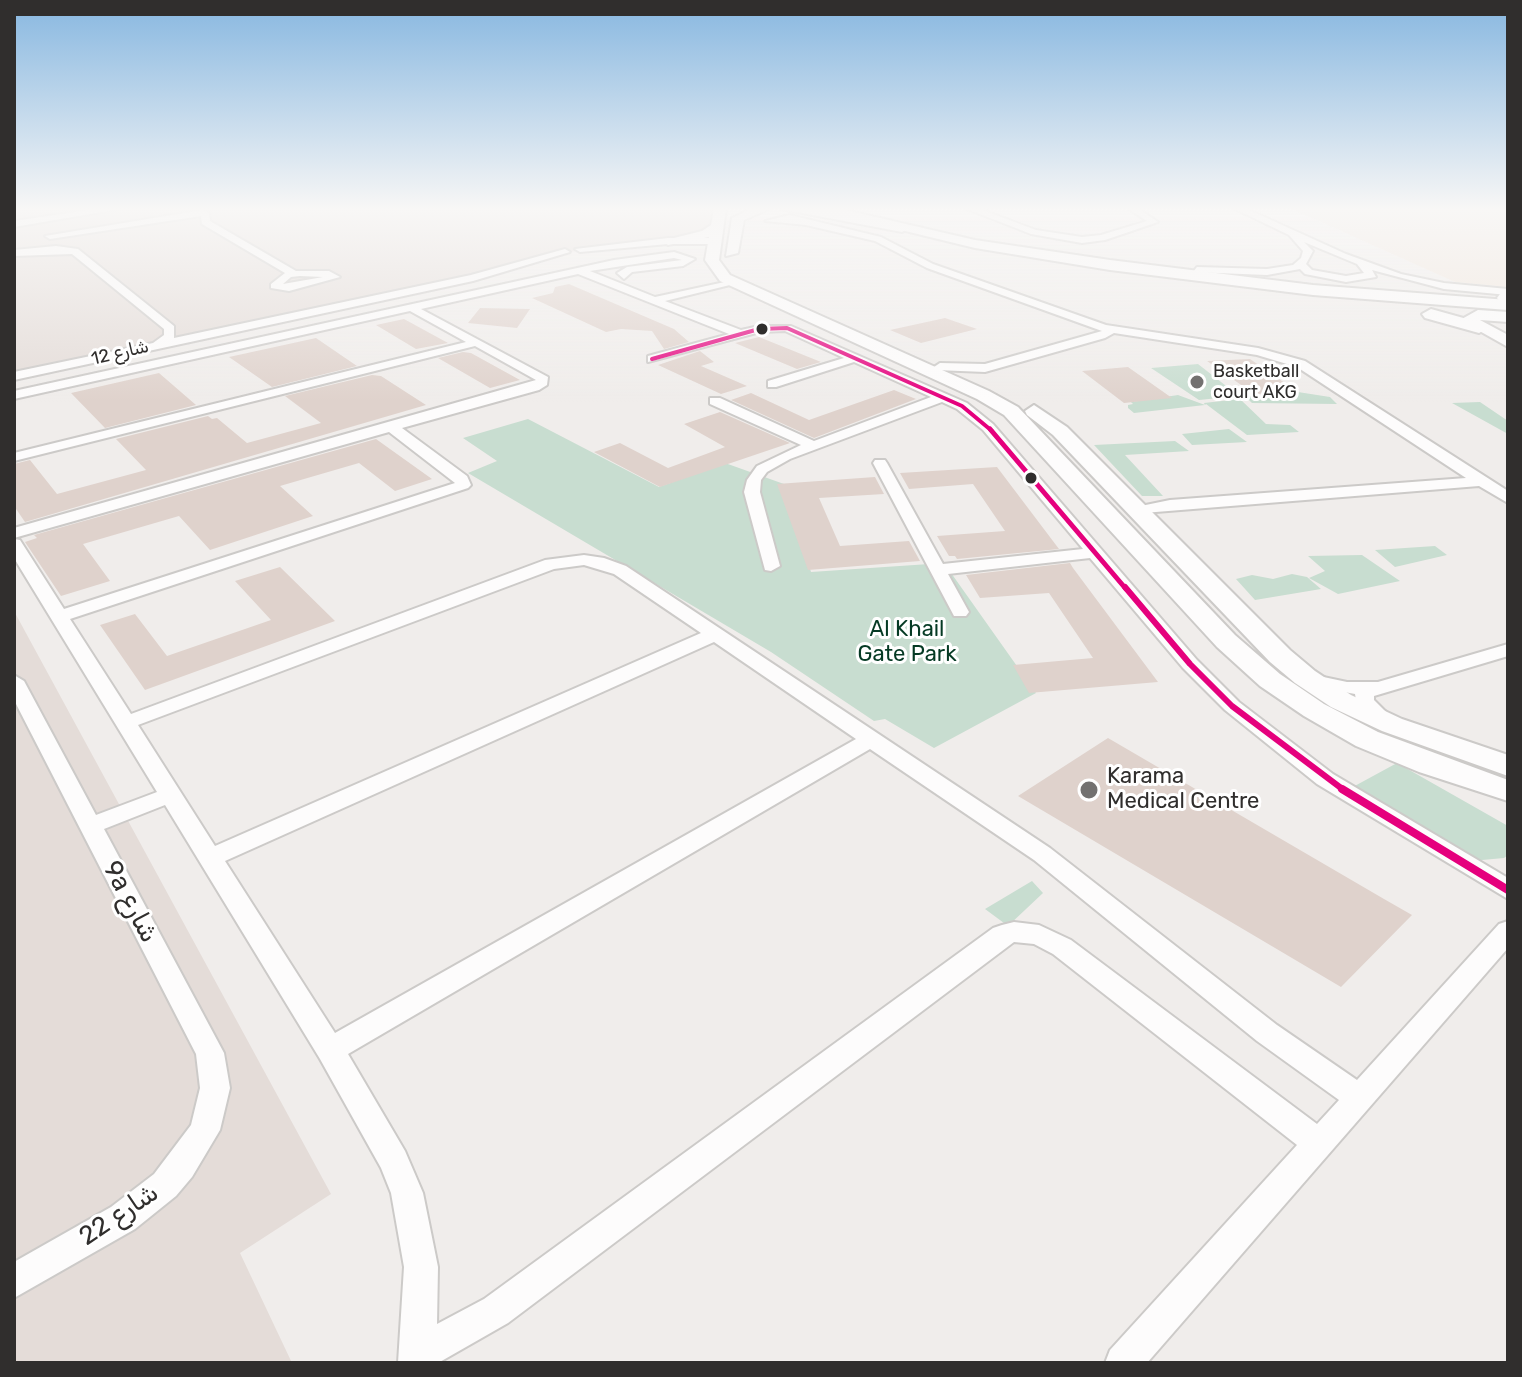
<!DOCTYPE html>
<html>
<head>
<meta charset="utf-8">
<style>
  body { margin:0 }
  #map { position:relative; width:1522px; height:1377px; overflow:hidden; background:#f0edeb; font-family:Rubik,sans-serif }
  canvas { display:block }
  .frame { position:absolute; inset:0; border:16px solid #302e2d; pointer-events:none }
</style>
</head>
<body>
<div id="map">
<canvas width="1522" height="1377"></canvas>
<div class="frame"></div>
</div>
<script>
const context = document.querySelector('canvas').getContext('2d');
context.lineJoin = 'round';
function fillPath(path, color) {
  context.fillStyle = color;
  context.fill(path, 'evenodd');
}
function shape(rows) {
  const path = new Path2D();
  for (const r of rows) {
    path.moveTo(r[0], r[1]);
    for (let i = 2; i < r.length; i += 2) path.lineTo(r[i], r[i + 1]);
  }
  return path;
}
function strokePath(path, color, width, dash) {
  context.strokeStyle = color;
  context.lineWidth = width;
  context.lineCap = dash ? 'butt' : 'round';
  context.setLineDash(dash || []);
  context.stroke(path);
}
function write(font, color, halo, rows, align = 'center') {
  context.font = font + ' Rubik,Cairo,sans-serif';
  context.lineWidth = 6;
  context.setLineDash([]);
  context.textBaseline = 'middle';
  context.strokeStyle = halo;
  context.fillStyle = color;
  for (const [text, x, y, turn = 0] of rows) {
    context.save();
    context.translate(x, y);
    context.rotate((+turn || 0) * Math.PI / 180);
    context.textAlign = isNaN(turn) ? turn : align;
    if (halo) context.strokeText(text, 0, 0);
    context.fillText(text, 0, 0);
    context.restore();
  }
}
fillPath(shape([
  [14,209,718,209,712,237,570,252,373,301,14,375],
  [14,611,331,1194,240,1253,292,1363,14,1363]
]), '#e4dcd8');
fillPath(shape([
  [1292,209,1508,209,1508,287,1455,282]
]), '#f1e6dc');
fillPath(shape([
  [1198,364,1239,396,1199,400,1151,368],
  [1298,392,1330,397,1337,404,1252,403,1245,396,1297,395],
  [1178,395,1205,405,1204,403,1240,399,1266,424,1290,425,1299,432,1247,435,1206,404,1205,405,1134,413,1128,408,1128,405,1133,404,1131,402],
  [1480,402,1508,421,1508,434,1452,403],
  [528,419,659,487,725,463,784,484,811,572,944,563,1036,693,934,748,885,719,874,721,771,652,468,473,497,461,463,438],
  [1229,429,1247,442,1192,445,1182,434],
  [1175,441,1189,451,1125,455,1163,496,1142,496,1094,445],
  [1435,546,1447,555,1395,567,1375,550],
  [1362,555,1400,581,1338,594,1309,578,1325,571,1308,556],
  [1292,574,1307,577,1321,589,1255,600,1236,579,1252,575,1273,579],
  [1397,763,1508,826,1508,855,1504,858,1471,861,1351,788],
  [1032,881,1043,893,1008,926,985,909]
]), '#c8ddd0');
fillPath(shape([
  [569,284,674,329,689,342,664,349,652,331,621,329,606,332,532,298,553,293,555,287],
  [480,308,530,309,517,328,468,323],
  [945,318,977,329,921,343,890,330],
  [404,319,448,343,416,349,376,325],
  [759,337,821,362,797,369,735,343],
  [316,338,357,366,272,387,229,357],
  [700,351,714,362,701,366,747,386,721,394,658,365],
  [463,352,471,353,520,380,490,388,438,358],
  [1250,359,1298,392,1254,394,1207,361],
  [1128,367,1172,398,1124,403,1082,371],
  [159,373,196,405,105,428,71,393],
  [372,375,381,376,426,405,25,522,14,506,14,464,30,460,57,494,146,470,116,439,208,416,212,419,217,418,247,443,321,423,285,396],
  [894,390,916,399,814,438,731,400,751,393,809,420],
  [720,412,790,443,660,487,594,452,620,443,668,468,725,447,684,424],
  [376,439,432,479,395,491,359,463,280,486,313,516,210,550,179,516,83,544,110,581,61,596,25,542,37,538,34,535],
  [997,467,1059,549,957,559,955,556,949,556,937,536,1005,531,973,484,909,489,900,473],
  [875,477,884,494,819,498,840,546,909,541,920,561,808,570,777,484],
  [1070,563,1073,568,1158,682,1029,693,1013,665,1093,658,1049,593,980,598,966,575],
  [280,567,335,621,145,690,100,625,135,614,167,656,271,620,235,581],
  [1108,738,1384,899,1412,915,1341,987,1018,796]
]), '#dfd2cc');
const street = shape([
  [96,209,119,209,14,227,14,221,96,209],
  [967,209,980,209,1036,230,1082,237,1101,235,1147,221,1129,209,1139,209,1158,222,1105,240,1082,243,1031,234,967,209],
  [1235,209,1247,209,1346,254,1401,274,1444,283,1508,289,1508,295,1444,289,1372,270,1376,277,1346,282,1305,274,1300,269,1267,275,1193,272,1197,267,1267,269,1293,265,1301,258,1303,251,1289,235,1235,209],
  [1304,242,1357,264,1364,273,1346,276,1312,270,1306,264,1313,251,1304,242],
  [202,210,209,213,210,221,296,271,329,271,340,277,289,291,271,288,271,284,285,273,202,224,201,216,50,239,45,236,202,210],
  [300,276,323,277,283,284,291,277,300,276],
  [790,215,881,237,933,264,1106,325,1258,348,1305,361,1508,491,1508,503,1479,486,1131,514,1131,508,1170,500,1466,478,1297,367,1257,355,1114,333,1105,338,985,372,936,370,934,367,940,363,985,364,1102,331,927,268,875,241,806,225,765,221,790,215],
  [668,238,715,238,720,241,715,244,668,244,580,252,575,249,668,238],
  [56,246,78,249,174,326,174,338,471,275,565,249,570,252,473,281,14,380,14,372,153,343,164,335,164,329,72,254,14,256,14,250,56,246],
  [674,252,695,259,683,266,632,272,624,279,617,273,627,267,682,260,674,258,590,271,655,297,734,280,734,284,665,301,741,330,759,326,791,326,967,403,993,424,1197,660,1239,702,1333,774,1508,878,1508,899,1317,784,1225,710,1183,668,1090,558,948,574,969,612,966,616,954,616,873,463,875,460,885,460,887,463,943,564,1083,549,983,430,957,409,942,402,790,459,767,472,761,480,760,492,780,566,771,571,765,570,744,492,747,480,757,466,801,445,710,404,710,398,720,398,814,441,931,397,854,362,776,387,768,387,768,381,844,358,785,331,760,332,648,362,648,356,729,334,578,274,421,309,548,377,547,385,539,390,402,428,467,476,471,485,468,488,70,619,131,714,545,560,584,555,604,558,626,566,1050,848,1277,1025,1357,1080,1499,924,1508,921,1508,948,1147,1363,1105,1363,1110,1350,1297,1145,1053,954,1034,944,1014,942,508,1323,438,1363,398,1363,404,1267,391,1193,381,1168,320,1059,165,805,104,829,224,1053,230,1088,220,1130,192,1177,176,1196,135,1229,14,1298,14,1262,111,1207,154,1174,191,1125,200,1088,196,1054,14,700,14,675,24,681,96,815,157,792,14,558,14,539,20,540,64,609,455,483,389,432,14,538,14,528,536,380,475,346,14,461,14,453,466,342,410,311,14,399,14,391,614,260,674,252],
  [584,565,614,574,701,633,215,846,138,725,554,569,584,565],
  [714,642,856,739,335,1033,225,861,714,642],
  [870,749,1034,860,1257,1041,1339,1100,1317,1124,1071,940,1039,925,1014,922,1002,925,993,928,484,1299,437,1324,438,1267,423,1193,405,1151,348,1054,870,749],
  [1508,644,1508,656,1374,696,1374,700,1392,718,1382,724,1375,722,1357,706,1355,694,1307,685,1304,681,1314,675,1347,682,1378,682,1508,644]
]);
const secondary = shape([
  [714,209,726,209,719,260,730,275,989,391,1018,407,1235,635,1280,674,1324,704,1378,732,1508,780,1508,801,1419,772,1356,746,1304,716,1260,686,1217,647,1004,415,977,399,720,281,705,260,709,237,668,245,662,241,702,231,711,225,714,209],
  [751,209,769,209,744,220,738,253,726,256,732,218,751,209],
  [781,209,811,209,902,224,908,228,902,232,781,209],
  [1478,310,1508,312,1508,322,1480,320,1508,335,1508,347,1460,320,1478,310],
  [1034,405,1067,427,1290,650,1315,671,1351,695,1402,719,1508,755,1508,776,1382,731,1331,707,1295,683,1270,662,1053,435,1027,415,1025,411,1034,405]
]);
const primary = shape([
  [815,209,841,209,975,240,1110,260,1313,285,1508,300,1508,310,1313,295,1110,270,975,248,815,209],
  [1431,309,1485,324,1488,328,1479,333,1425,318,1422,314,1431,309]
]);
const highway = shape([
  [1508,292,1508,304,1500,302,1497,298,1500,294,1508,292]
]);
strokePath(street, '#cccac8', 4);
strokePath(secondary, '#cccac8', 4);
strokePath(primary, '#cccac8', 4);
strokePath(highway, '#cccac8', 4);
fillPath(street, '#fdfcfc');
fillPath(secondary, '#fdfcfc');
fillPath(primary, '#fdfcfc');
fillPath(highway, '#fdfcfc');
strokePath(shape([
  [652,359,759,329,787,328,962,406,992,431]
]), '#e5007d', 4);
strokePath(shape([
  [990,429,1126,589]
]), '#e5007d', 5);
strokePath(shape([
  [1125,587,1190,664,1232,706,1345,791]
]), '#e5007d', 6);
strokePath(shape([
  [1342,789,1508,890]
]), '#e5007d', 8);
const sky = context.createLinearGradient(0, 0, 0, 402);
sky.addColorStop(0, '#87b7e0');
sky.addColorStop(0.52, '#f8f7f6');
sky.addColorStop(1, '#f8f7f600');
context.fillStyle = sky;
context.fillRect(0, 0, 1522, 402);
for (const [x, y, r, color] of [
  [762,329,7,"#302e2d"],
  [1197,382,8,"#737170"],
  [1031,478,7,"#302e2d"],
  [1089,790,10,"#737170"]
]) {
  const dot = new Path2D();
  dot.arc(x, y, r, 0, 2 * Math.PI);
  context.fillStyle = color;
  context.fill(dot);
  strokePath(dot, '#fff', 3);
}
write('18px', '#302e2d', '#fff', [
  ["شارع 12",120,353,-13]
]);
write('18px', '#302e2d', '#fff', [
  ["Basketball",1213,372],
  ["court AKG",1213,393]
], 'left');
write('22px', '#053a24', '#fff', [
  ["Al Khail",907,630],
  ["Gate Park",907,655]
]);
write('22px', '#302e2d', '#fff', [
  ["Karama",1107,777],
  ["Medical Centre",1107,802]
], 'left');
write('26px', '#302e2d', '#fff', [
  ["9a شارع",130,902,62],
  ["شارع 22",119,1215,-34]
]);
</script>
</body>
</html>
